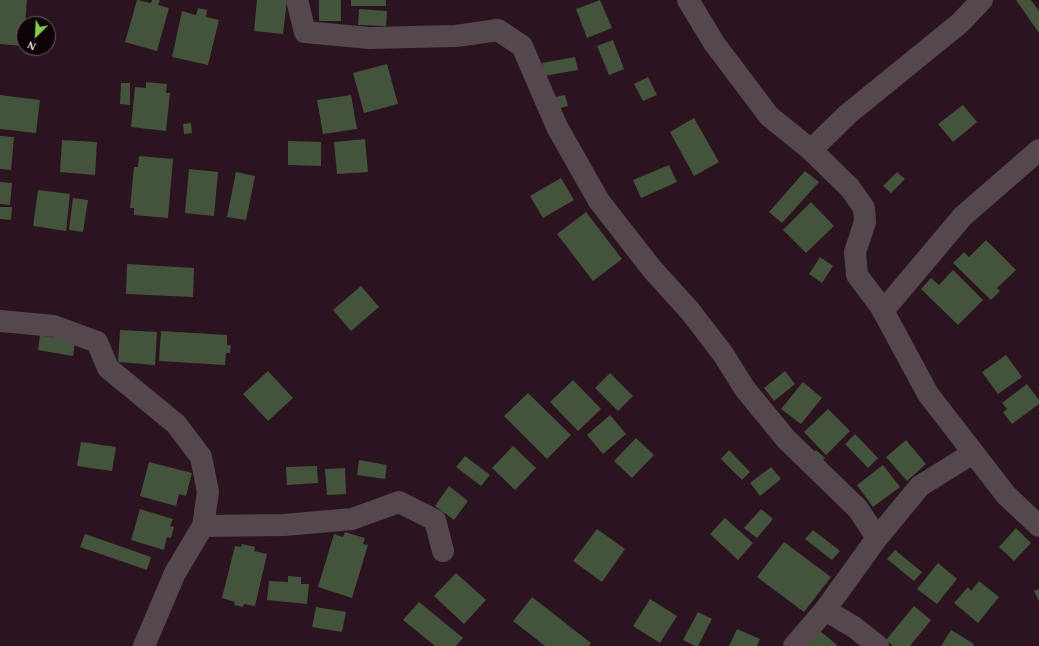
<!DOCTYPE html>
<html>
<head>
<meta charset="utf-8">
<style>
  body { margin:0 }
  #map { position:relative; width:1039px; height:646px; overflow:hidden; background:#2b1320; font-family:Georgia,serif }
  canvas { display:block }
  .north { position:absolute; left:16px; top:16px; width:40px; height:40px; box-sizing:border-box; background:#0d0408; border:1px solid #6c6065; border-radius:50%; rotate:204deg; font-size:11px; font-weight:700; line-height:16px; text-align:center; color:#fbe9f1 }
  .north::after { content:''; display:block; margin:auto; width:14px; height:18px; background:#85cf4d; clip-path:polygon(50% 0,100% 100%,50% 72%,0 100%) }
</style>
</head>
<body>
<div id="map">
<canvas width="1039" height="646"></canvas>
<div class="north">N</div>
</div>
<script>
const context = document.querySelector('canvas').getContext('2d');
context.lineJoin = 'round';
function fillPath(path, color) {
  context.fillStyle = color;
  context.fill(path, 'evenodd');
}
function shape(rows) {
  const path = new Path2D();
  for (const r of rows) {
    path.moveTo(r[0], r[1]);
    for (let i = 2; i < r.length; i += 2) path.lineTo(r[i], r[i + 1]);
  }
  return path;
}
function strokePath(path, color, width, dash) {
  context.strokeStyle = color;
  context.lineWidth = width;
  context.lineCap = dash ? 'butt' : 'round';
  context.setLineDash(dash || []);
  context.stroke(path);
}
fillPath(shape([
  [0,0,27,0,25,24,24,24,24,46,0,44],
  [137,0,151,3,152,0,160,0,158,5,169,8,157,51,125,42],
  [257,0,287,0,283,34,254,31],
  [319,0,341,0,341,21,319,21],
  [351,0,386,0,386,6,351,6],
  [600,0,612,28,587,38,576,9],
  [1016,0,1031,0,1039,11,1039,33],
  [198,8,207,10,206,17,219,20,208,65,172,57,182,11,196,15],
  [359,9,387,11,386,26,358,25],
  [613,40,624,69,609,75,597,46],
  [575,57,578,70,544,76,542,63],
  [387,64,398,104,364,113,353,73],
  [648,77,657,95,643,101,634,84],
  [146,82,167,84,166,93,170,93,166,131,131,127,135,87,146,88],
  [121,83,130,83,130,105,120,104],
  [0,95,40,100,36,133,0,129],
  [351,95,357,129,323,134,317,100],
  [565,95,568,106,552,110,550,98],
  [963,105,977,122,953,142,938,124],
  [694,118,719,162,694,176,670,132],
  [191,123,192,133,184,134,183,124],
  [0,136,14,137,11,170,0,169],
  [365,139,368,172,337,174,334,142],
  [62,140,97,142,95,175,60,172],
  [288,141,321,142,321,166,288,165],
  [139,156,173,159,168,218,134,215,134,208,130,208,134,167,138,167],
  [669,165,677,182,641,198,633,180],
  [189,169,218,172,214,216,185,213],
  [805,171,819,182,782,223,769,212],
  [236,172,255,176,246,220,227,217],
  [897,172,905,179,891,193,883,186],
  [561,178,574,200,543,218,530,196],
  [0,182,12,183,10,205,0,204],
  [38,190,70,194,66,231,33,226],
  [73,198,88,200,83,232,69,230],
  [811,202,834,226,806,253,783,230],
  [0,207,12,207,11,220,0,219],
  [586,212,622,259,593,281,557,234],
  [986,240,1016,270,997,288,1000,291,991,300,953,263,964,252,969,257],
  [820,257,833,266,822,283,809,274],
  [127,264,194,268,193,297,126,294],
  [953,270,983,300,958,325,921,289,931,278,939,285],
  [361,286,379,307,351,331,333,310],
  [120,330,157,332,155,365,118,362],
  [161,331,227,335,227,345,231,345,230,353,226,353,225,365,159,361],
  [40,335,75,342,73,356,38,350],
  [1006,355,1022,377,998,394,982,372],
  [268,371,293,398,268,421,243,394],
  [785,371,795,384,774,401,764,388],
  [610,373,633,396,618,411,595,388],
  [573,380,601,409,578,431,550,402],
  [803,382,822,398,801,424,781,409],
  [1027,384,1039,400,1039,404,1012,424,1003,412,1007,409,1002,403],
  [528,393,571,435,547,459,504,416],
  [828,409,850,431,826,455,804,432],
  [610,415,626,434,603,454,587,435],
  [855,434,878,458,868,468,845,444],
  [636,438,654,455,632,478,614,461],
  [906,440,926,464,907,481,886,457],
  [81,442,116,447,112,471,77,466],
  [513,446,536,468,515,490,492,468],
  [729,450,750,472,742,480,721,459],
  [816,450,825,458,819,464,810,456],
  [465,456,490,475,481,486,456,467],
  [359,460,387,465,385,479,357,475],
  [149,462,192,473,186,496,179,494,176,506,140,496],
  [883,465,900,487,873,507,857,485],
  [317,466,318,483,287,485,286,467],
  [771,467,781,479,760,496,750,483],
  [345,468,346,494,327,495,325,469],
  [449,486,468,501,454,520,435,506],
  [140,509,173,519,170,526,174,527,171,538,167,537,164,550,131,540],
  [761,509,773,519,757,538,744,528],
  [725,518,753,543,738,560,710,534],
  [1016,528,1031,543,1014,561,999,547],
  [597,529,625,549,602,582,573,561],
  [813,530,840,551,832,560,805,539],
  [345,532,365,538,363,544,368,545,352,598,318,587,334,534,343,537],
  [85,534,151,557,147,570,80,547],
  [784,542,831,577,804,612,757,577],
  [242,544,255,547,254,551,267,554,255,606,244,604,243,607,234,605,235,602,222,598,235,546,241,547],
  [895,550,922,572,914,581,887,559],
  [938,563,957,579,937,604,917,589],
  [456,573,486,600,464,624,434,596],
  [288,576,301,577,301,584,309,584,307,604,267,600,269,581,288,582],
  [979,581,999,597,978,623,954,603,968,587,971,591],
  [1039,589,1039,601,1034,591],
  [532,597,591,643,589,646,545,646,513,621],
  [650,599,677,616,660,643,633,626],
  [419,602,463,638,456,646,435,646,403,620],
  [914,606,931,620,910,646,893,646,886,640],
  [316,607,346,612,342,632,312,627],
  [698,612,712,619,698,646,695,646,683,640],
  [737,629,760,639,757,646,729,646],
  [951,630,974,644,973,646,941,646],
  [820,631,837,645,836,646,808,646]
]), '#44533b');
strokePath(shape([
  [297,0,305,32,369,38,456,36,498,30,522,46,557,127,599,201,652,269,690,311,723,354,745,389,786,439,858,509,877,538],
  [688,0,714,43,769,116,811,150,850,188,864,208,865,222,855,252,857,275,881,307,928,394,1006,495,1039,526],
  [811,150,848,114,960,23,982,0],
  [883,311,963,216,1039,150],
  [0,321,54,326,97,342,108,368,176,424,201,457,208,492,203,526],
  [825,610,854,627,878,646],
  [144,646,175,573,203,526,284,525,352,519,399,502,435,520,443,551],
  [794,646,825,610,877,538,920,486,973,453]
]), '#54474d', 22);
</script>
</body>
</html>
